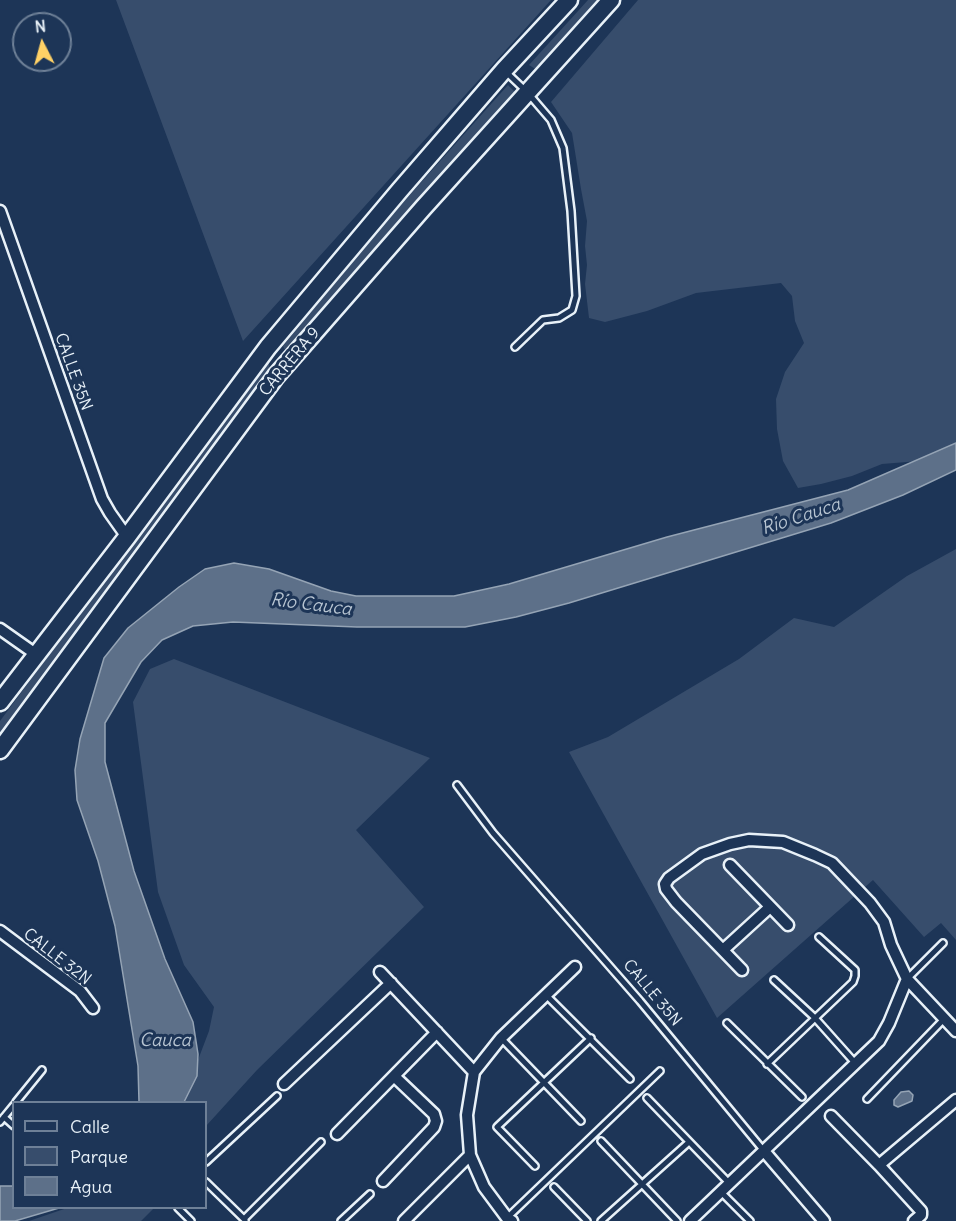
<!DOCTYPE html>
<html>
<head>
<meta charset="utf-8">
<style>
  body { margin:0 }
  #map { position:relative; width:956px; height:1221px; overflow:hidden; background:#1d3557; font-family:Delius,sans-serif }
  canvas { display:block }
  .legend { position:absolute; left:12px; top:1101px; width:195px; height:108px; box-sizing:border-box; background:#1d3557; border:2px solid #6e8097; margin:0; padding:8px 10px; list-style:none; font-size:18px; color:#e8f1f8 }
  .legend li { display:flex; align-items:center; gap:12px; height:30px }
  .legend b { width:30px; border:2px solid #6e8097 }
  .north { position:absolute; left:12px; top:12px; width:60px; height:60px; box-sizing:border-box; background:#1d3557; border:2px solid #6e8097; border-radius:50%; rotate:354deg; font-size:16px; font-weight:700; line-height:24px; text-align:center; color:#e8f1f8 }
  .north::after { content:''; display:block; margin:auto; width:21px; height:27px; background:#ffd166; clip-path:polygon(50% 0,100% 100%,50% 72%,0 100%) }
</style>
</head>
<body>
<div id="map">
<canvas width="956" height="1221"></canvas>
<ul class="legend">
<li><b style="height:8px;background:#1d3557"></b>Calle</li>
<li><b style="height:16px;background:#374d6c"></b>Parque</li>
<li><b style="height:16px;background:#5d7089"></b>Agua</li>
</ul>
<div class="north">N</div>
</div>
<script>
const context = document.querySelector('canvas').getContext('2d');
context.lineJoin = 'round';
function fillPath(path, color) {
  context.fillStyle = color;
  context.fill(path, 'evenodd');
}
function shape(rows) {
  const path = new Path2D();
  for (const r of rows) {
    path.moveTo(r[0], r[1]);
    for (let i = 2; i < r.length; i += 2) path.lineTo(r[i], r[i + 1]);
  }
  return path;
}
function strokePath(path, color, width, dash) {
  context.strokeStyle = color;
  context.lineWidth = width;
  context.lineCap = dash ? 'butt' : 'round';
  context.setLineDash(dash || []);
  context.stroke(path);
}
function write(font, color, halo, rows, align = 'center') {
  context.font = font + ' Delius,sans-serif';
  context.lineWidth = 6;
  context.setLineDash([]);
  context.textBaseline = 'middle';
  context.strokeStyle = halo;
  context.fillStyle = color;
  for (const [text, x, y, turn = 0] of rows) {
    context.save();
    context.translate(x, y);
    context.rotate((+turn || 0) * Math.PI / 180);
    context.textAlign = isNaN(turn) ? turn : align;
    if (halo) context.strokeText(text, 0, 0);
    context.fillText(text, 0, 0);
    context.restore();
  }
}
fillPath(shape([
  [116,0,551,0,243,341],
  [588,0,601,0,537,70,529,65],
  [638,0,956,0,956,443,919,461,882,464,852,476,821,484,798,488,783,461,777,429,776,399,785,372,804,343,795,321,792,296,781,283,696,293,647,311,605,322,589,318,585,284,587,265,585,246,587,221,581,189,572,133,551,102],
  [508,85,517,94,287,354,283,346,374,235],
  [268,359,270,370,100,599,45,678,0,738,0,721],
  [956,549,956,940,941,923,924,937,873,880,717,1018,569,752,608,737,739,659,794,618,834,627,907,576],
  [174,659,430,758,356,830,424,907,257,1070,206,1126,206,1102,182,1102,209,1031,214,1007,184,965,158,892,133,702,150,669],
  [67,1208,154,1208,141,1221,29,1221]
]), '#374d6c');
const water = shape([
  [956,443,956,470,903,495,831,523,569,603,516,617,465,627,357,627,233,622,193,626,162,640,141,662,105,723,105,762,134,871,165,959,193,1022,198,1054,197,1076,184,1102,139,1102,138,1066,115,926,98,861,77,800,75,770,80,739,104,658,128,628,179,587,205,569,234,563,269,569,331,591,356,596,454,596,509,584,667,537,848,490,956,443],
  [909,1091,913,1095,912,1101,898,1107,894,1105,894,1100,901,1092,909,1091],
  [0,1186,13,1186,14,1208,59,1208,15,1221,0,1221,0,1186]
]);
fillPath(water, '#5d7089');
strokePath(water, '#95a4b5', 1.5);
const service = shape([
  [506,72,527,92,551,120,563,148,571,211,576,296,572,310,559,318,543,320,515,347],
  [457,785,493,833,640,1001,764,1151],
  [907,979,943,943],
  [774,980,815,1018,856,1064],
  [546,995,630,1079],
  [727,1023,802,1097],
  [501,1038,581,1121],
  [767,1064,853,982,855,976,855,970,819,937],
  [647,1098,730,1184],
  [867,1099,944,1019],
  [16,1102,42,1070],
  [4,1117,14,1126],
  [0,1122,14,1105],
  [601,1141,677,1221],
  [206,1162,277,1096],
  [535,1166,497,1127,591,1038],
  [206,1182,245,1220],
  [554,1187,587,1221],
  [721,1192,750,1221],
  [178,1208,191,1221],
  [507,1218,660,1071],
  [244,1219,321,1142],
  [341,1221,370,1194],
  [601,1221,689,1142]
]);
const minor = shape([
  [0,211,102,499,110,513,127,537],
  [0,629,37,655],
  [730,865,788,925],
  [0,931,80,991,93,1008],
  [723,950,770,907],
  [380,972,474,1072],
  [907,979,956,1031],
  [284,1084,391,983],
  [831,1116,879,1165],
  [337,1134,437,1032],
  [764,1151,824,1221],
  [383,1181,434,1127,436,1121,434,1114,394,1076],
  [404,1221,470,1155],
  [512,1221,507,1218,484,1187,470,1155,467,1115,474,1072,501,1038,575,967],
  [690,1221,879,1041,889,1023,907,979,891,945,884,922,870,903,832,863,815,855,783,842,749,840,730,844,702,854,669,878,665,884,666,889,676,902,742,970],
  [914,1221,921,1215,921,1211,879,1165,956,1100]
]);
const primary = shape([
  [0,702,127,537,268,347,400,190,504,70,569,0],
  [0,750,276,376,423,208,611,0]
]);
strokePath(service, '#e8f1f8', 10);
strokePath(minor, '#e8f1f8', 15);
strokePath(primary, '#e8f1f8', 21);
strokePath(service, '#1d3557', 5);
strokePath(minor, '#1d3557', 10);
strokePath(primary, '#1d3557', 16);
write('16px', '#e8f1f8', '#1d3557', [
  ["CARRERA 9",290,362,-50],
  ["CALLE 35N",73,372,70],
  ["CALLE 32N",57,957,38],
  ["CALLE 35N",652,993,50]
]);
write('italic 18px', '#b7c4d1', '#1d3557', [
  ["Río Cauca",801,517,-18],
  ["Río Cauca",311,605,7],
  ["Cauca",165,1041]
]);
</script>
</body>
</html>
